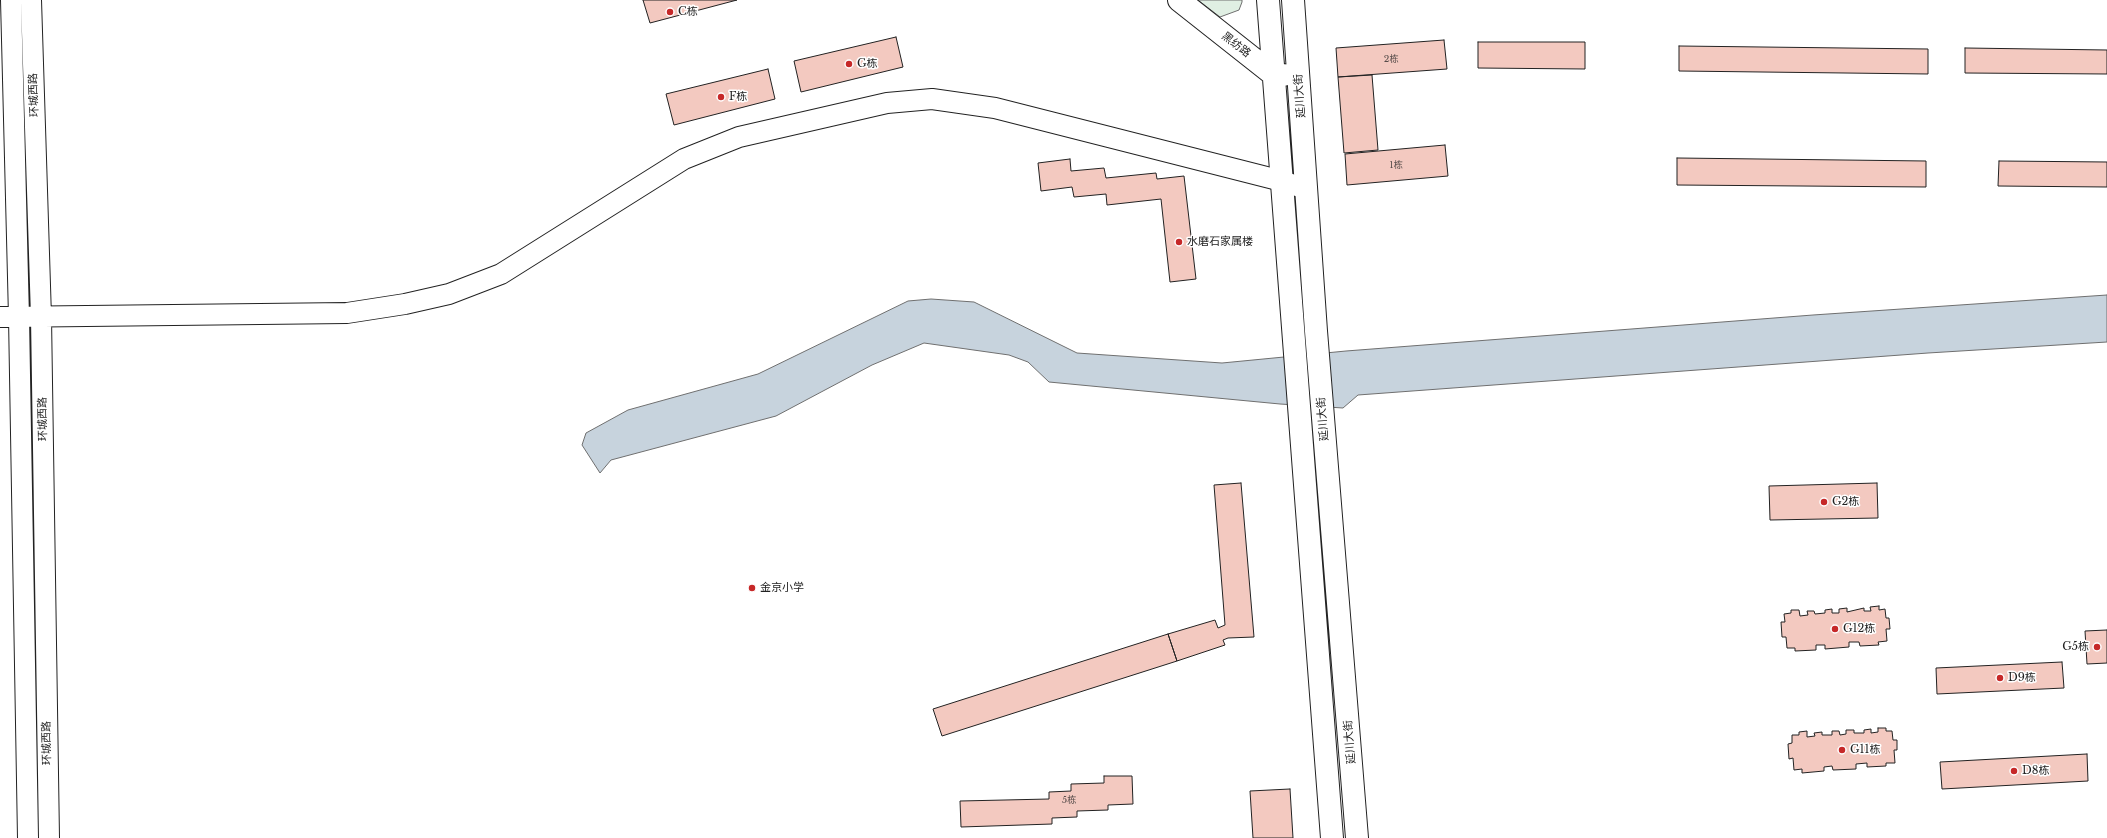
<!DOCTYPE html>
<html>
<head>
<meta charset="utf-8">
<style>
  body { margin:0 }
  canvas { display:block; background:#fff }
</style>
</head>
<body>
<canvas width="2107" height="838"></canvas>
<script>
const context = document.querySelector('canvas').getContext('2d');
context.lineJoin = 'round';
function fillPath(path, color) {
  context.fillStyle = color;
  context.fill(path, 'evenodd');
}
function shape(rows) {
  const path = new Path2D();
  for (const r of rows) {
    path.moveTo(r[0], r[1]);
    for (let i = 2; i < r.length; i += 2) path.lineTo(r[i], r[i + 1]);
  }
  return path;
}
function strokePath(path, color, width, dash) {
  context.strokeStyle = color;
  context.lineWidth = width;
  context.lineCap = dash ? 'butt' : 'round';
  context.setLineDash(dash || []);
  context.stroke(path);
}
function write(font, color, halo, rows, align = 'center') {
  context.font = font + ' "Libre Baskerville","Noto Sans SC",serif';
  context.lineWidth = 3;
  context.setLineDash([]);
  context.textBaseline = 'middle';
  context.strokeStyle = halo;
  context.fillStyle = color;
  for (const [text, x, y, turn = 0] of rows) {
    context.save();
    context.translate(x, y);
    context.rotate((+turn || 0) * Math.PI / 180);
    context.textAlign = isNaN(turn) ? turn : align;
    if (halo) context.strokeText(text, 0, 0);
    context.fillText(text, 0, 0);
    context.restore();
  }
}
const green = shape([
  [1198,0,1242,0,1242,2,1239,10,1220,17,1198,0]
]);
fillPath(green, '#e0efe3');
strokePath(green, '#6f6f6f', 1);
const water = shape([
  [2107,295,2107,342,1928,353,1358,395,1343,408,1280,404,1049,382,1028,362,1009,355,924,343,872,365,776,416,611,460,600,473,582,445,586,433,628,410,758,374,908,301,931,299,974,302,1077,353,1222,363,1346,351,1813,315,2107,295]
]);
fillPath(water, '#c7d3dd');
strokePath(water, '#6f6f6f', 1);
const building = shape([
  [643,0,737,0,650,23,643,0],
  [896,37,903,67,801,92,794,61,896,37],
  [1444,40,1447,69,1338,77,1336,48,1444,40],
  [1478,42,1585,42,1585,69,1478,68,1478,42],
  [1679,46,1928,49,1928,74,1679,71,1679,46],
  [1965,48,2107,50,2107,74,1965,73,1965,48],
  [768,69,775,99,674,125,666,94,768,69],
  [1372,75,1378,150,1344,153,1338,77,1372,75],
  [1445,145,1448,176,1347,185,1345,154,1445,145],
  [1677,158,1926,161,1926,187,1677,185,1677,158],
  [1070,159,1071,171,1104,168,1106,178,1156,173,1157,179,1184,176,1196,279,1170,282,1161,199,1107,205,1106,194,1074,197,1072,187,1041,191,1038,163,1070,159],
  [1999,161,2107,162,2107,187,1998,186,1999,161],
  [1241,483,1254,637,1228,638,1223,640,1225,645,1177,661,1168,634,1215,620,1218,628,1225,625,1214,485,1241,483],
  [1877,483,1878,518,1770,520,1769,486,1877,483],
  [1879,606,1879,610,1885,609,1886,618,1889,618,1890,629,1886,629,1887,641,1878,642,1879,645,1860,646,1859,642,1849,642,1849,647,1825,649,1825,645,1816,645,1816,650,1795,651,1795,648,1787,648,1786,637,1782,637,1781,622,1785,622,1784,614,1791,613,1791,610,1799,610,1800,616,1808,615,1807,611,1814,611,1815,614,1825,613,1825,610,1832,609,1832,613,1839,613,1839,609,1847,608,1847,612,1864,608,1864,611,1871,611,1870,607,1879,606],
  [2107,630,2107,663,2087,664,2085,631,2107,630],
  [1168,634,1177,661,942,736,933,709,1168,634],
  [2062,662,2064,688,1937,694,1936,668,2062,662],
  [1878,728,1886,728,1886,731,1892,731,1893,740,1897,740,1897,750,1894,750,1895,763,1886,763,1886,766,1867,767,1867,763,1856,764,1856,769,1833,770,1832,766,1824,767,1824,771,1802,773,1802,769,1794,770,1793,758,1789,759,1788,744,1792,743,1792,735,1799,735,1799,732,1807,731,1807,737,1815,736,1814,733,1822,732,1822,735,1832,735,1832,731,1839,731,1840,735,1846,734,1846,730,1854,730,1854,733,1864,733,1864,730,1871,729,1871,733,1878,732,1878,728],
  [2087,754,2088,781,1942,789,1940,762,2087,754],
  [1104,776,1132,776,1133,804,1108,805,1108,810,1077,811,1077,817,1052,818,1052,824,961,827,960,801,1049,799,1049,792,1071,791,1071,784,1104,783,1104,776],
  [1290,789,1293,838,1253,838,1250,791,1290,789]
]);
fillPath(building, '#f3c9c0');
strokePath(building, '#222', 1);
const secondary = shape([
  [11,0,19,317,28,838],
  [31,0,41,317,49,838],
  [0,317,347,313,405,304,449,294,501,274,684,159,739,137,887,103,932,99,995,108,1282,181,1306,189]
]);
const primary = shape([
  [1179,0,1274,75,1283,75],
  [1268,0,1332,838],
  [1293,0,1316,331,1357,838]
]);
strokePath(secondary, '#222', 22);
strokePath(primary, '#222', 24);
strokePath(secondary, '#fff', 20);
strokePath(primary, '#fff', 22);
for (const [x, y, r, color] of [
  [670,12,4,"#c62828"],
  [849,64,4,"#c62828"],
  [721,97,4,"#c62828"],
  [1179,242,4,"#c62828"],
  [1824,502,4,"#c62828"],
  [752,588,4,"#c62828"],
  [1835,629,4,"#c62828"],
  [2097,647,4,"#c62828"],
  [2000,678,4,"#c62828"],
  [1842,750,4,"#c62828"],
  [2014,771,4,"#c62828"]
]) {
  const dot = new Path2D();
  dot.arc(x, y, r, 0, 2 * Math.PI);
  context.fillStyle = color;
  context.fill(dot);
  strokePath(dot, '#fff', 1.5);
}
write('9px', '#564c4a', null, [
  ["2栋",1391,59],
  ["1栋",1396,165],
  ["5栋",1069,800]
]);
write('11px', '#222', '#fff', [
  ["C栋",678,12],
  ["G栋",857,64],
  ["F栋",729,97],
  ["水磨石家属楼",1187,242],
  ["G2栋",1832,502],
  ["金京小学",760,588],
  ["G12栋",1843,629],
  ["G5栋",2089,647,"right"],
  ["D9栋",2008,678],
  ["G11栋",1850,750],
  ["D8栋",2022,771]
], 'left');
write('11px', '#222', '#fff', [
  ["黑纺路",1236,45,38],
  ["环城西路",34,95,-92],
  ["延川大街",1300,96,-94],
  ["环城西路",43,419,-91],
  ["延川大街",1323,419,-95],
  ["延川大街",1350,742,-95],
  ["环城西路",47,743,-91]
]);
</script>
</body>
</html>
